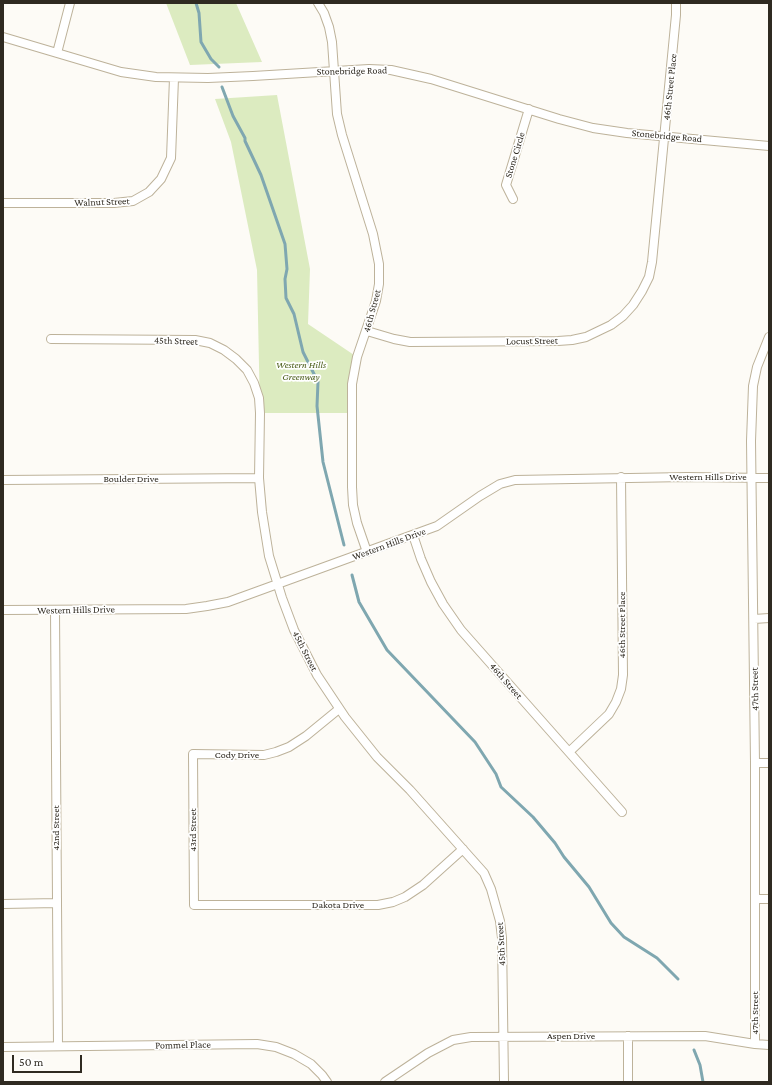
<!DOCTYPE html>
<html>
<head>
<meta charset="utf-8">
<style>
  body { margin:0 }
  #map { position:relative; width:772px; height:1085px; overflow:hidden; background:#fdfbf6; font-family:"Crimson Pro",serif }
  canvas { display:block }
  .frame { position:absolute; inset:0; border:4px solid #2f2a21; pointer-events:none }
  .scale { position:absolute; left:12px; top:1055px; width:70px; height:18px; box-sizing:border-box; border:2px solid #2f2a21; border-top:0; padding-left:5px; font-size:12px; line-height:14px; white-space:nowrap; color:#2f2a21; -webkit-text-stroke:3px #fff; paint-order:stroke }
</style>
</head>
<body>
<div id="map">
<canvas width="772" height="1085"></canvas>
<div class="frame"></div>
<div class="scale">50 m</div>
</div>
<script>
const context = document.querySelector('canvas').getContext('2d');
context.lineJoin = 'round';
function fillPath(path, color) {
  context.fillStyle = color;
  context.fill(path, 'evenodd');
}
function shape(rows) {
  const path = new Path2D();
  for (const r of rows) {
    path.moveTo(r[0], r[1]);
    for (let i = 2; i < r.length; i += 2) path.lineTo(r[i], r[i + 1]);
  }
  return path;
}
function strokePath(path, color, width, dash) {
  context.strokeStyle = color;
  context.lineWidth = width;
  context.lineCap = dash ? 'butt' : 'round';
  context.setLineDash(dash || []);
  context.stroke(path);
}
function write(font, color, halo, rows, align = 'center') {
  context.font = font + ' "Crimson Pro",serif';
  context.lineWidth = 3.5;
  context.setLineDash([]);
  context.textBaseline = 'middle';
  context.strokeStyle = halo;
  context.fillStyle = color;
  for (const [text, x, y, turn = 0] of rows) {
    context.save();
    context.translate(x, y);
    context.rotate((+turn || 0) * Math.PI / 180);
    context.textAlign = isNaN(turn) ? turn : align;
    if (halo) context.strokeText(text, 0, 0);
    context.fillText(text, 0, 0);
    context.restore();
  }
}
fillPath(shape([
  [166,3,236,3,262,62,190,65],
  [277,95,310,269,308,324,357,357,352,413,260,413,257,270,231,142,215,99]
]), '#dcebc0');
strokePath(shape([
  [196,3,199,13,201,42,211,59,219,67],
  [222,87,233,116,245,138,245,141,261,175,285,244,287,269,285,279,286,298,294,314,303,352,318,382,317,406,323,462,344,545],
  [352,575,359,602,387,650,475,742,496,774,501,787,533,817,555,843,564,857,589,887,611,923,624,937,657,958,678,979],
  [694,1050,700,1065,703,1082]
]), '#7fa7b0', 3);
const minor = shape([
  [318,3,324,13,329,27,332,42,337,114,342,135,373,234,379,264,379,284,376,301,357,357,352,384,352,487,353,505,357,523,367,552],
  [3,37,121,72,156,77,208,78,253,76,369,69,391,70,431,79,559,119,593,128,627,133,769,146],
  [57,53,70,3],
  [513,199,506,185,529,109],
  [3,203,114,203,133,201,149,192,161,179,171,158,174,78],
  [367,331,394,339,410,342,558,341,572,340,586,337,611,325,623,316,633,305,642,291,649,277,652,262,676,15,676,3],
  [51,339,195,340,210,343,224,350,236,359,247,370,254,383,259,398,260,413,259,478,262,512,269,556,282,598,294,630,317,675,345,717,377,757,410,790,484,873,491,889,500,921,502,938,504,1082],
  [3,480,259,478],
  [413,535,421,559,431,582,443,604,461,630,622,812],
  [3,610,186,609,207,606,228,602,437,526,480,496,500,484,515,480,687,477,769,478],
  [55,610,58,1046],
  [754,619,769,618],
  [339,709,306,736,289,747,276,752,264,755,193,754,194,905,378,905,393,902,405,897,423,885,463,849],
  [569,752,609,714,616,702,621,689,623,675,621,477],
  [755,763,769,763],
  [755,899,769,899],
  [3,904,57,903],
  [628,1036,628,1082],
  [755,1044,755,763,751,441,753,386,757,367,769,337],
  [3,1047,257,1044,276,1047,294,1054,311,1064,322,1075,327,1082],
  [385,1082,428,1053,453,1040,471,1037,705,1036,755,1044,769,1045]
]);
strokePath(minor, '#bdb29a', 10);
strokePath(minor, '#fff', 8);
write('10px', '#2f2a21', '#fff', [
  ["Stonebridge Road",352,71,-1],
  ["46th Street Place",670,87,-84],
  ["Stonebridge Road",667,136,5],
  ["Stone Circle",515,155,-73],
  ["Walnut Street",102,202,-2],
  ["46th Street",372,311,-75],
  ["45th Street",176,341,2],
  ["Locust Street",532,341,-1],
  ["Western Hills Drive",708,477],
  ["Boulder Drive",131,479],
  ["Western Hills Drive",389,544,-20],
  ["Western Hills Drive",76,610,-1],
  ["46th Street Place",622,625,-90],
  ["45th Street",305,651,63],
  ["46th Street",506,681,49],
  ["47th Street",755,689,-91],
  ["Cody Drive",237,755],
  ["42nd Street",56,828,-90],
  ["43rd Street",193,830,-90],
  ["Dakota Drive",338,905],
  ["45th Street",501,944,-93],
  ["47th Street",755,1013,-90],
  ["Aspen Drive",571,1036],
  ["Pommel Place",183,1045,-1]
]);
write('italic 10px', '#495b17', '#fff', [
  ["Western Hills",301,365],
  ["Greenway",301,377]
]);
</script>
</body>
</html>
